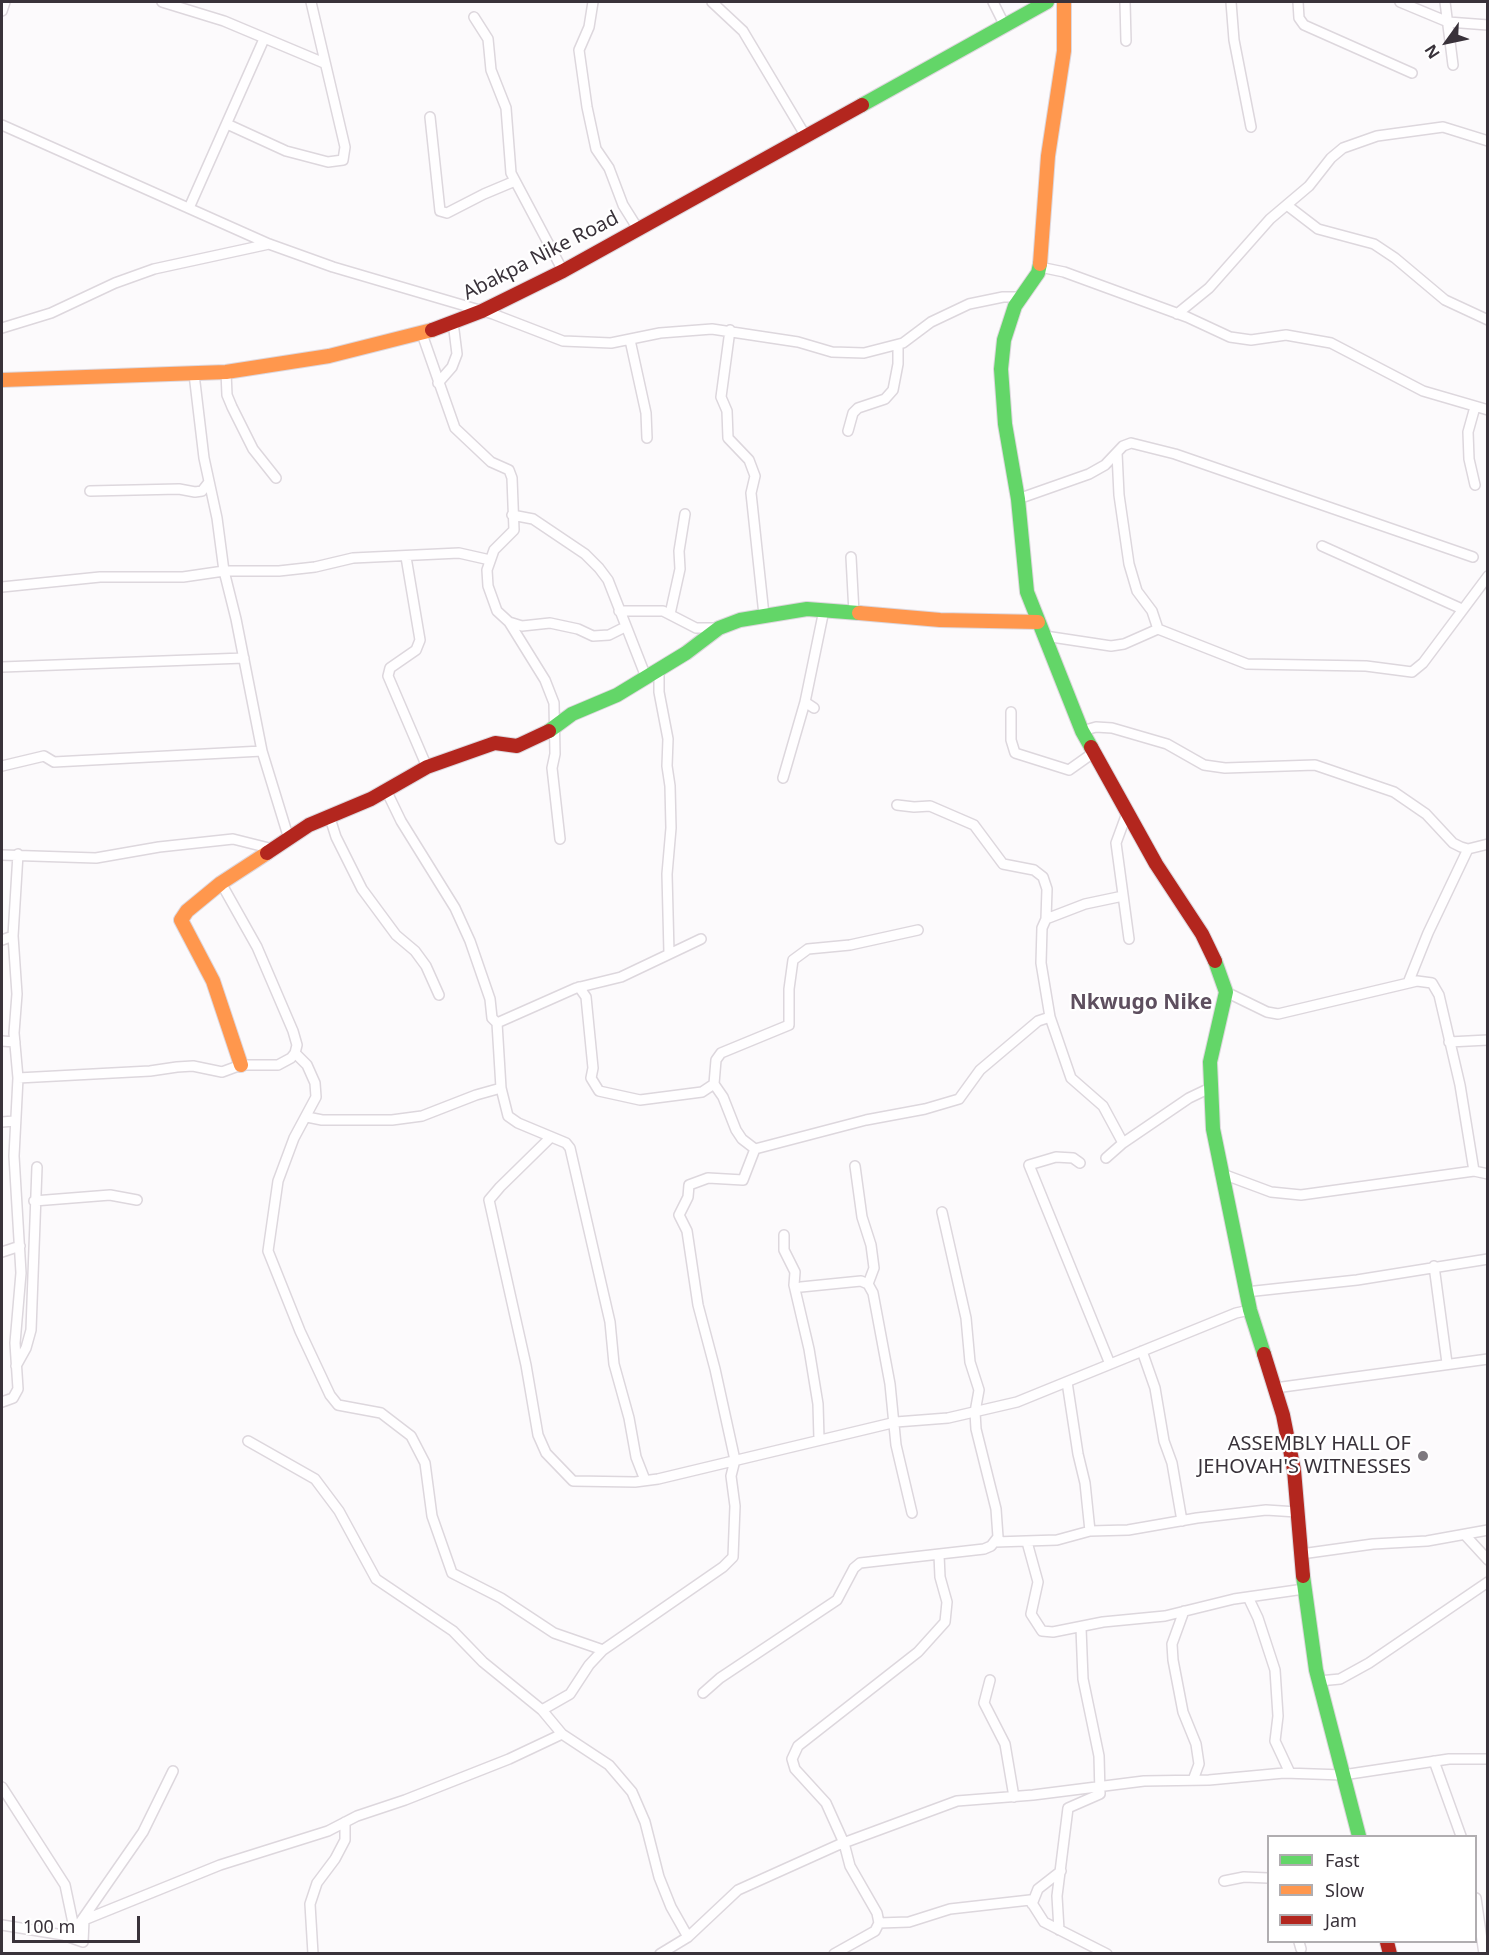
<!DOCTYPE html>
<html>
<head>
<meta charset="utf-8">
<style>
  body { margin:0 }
  #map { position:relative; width:1489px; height:1955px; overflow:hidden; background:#fcfafc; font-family:"Noto Sans",sans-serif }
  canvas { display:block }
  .frame { position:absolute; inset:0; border:3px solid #39323a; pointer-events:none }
  .legend { position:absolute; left:1267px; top:1835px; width:210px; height:108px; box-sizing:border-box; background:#fff; border:2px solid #b0adb0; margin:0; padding:8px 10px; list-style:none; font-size:18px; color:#39323a }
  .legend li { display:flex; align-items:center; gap:12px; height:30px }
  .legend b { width:30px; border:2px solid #b0adb0 }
  .north { position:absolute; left:1417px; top:12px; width:60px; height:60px; -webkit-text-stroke:4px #fff; paint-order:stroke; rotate:237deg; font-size:16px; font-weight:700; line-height:24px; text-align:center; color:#39323a }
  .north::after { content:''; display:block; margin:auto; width:21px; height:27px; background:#39323a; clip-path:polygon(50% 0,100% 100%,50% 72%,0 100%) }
  .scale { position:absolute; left:12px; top:1916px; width:128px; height:27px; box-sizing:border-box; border:3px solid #39323a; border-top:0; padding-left:8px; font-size:18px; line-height:21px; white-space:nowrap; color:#39323a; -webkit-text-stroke:4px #fff; paint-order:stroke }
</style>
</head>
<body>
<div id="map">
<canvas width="1489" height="1955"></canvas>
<div class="frame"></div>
<ul class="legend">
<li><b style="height:8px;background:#63d668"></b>Fast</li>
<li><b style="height:8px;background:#ff974d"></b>Slow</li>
<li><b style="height:8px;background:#b3261e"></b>Jam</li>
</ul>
<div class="north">N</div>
<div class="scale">100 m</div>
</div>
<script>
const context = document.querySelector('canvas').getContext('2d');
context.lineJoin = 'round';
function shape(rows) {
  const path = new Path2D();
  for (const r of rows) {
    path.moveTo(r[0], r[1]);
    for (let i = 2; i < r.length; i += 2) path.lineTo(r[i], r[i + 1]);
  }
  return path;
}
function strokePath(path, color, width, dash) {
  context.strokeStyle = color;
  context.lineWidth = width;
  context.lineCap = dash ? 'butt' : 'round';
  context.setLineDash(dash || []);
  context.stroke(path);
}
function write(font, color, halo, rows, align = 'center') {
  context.font = font + ' "Noto Sans",sans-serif';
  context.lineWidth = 4.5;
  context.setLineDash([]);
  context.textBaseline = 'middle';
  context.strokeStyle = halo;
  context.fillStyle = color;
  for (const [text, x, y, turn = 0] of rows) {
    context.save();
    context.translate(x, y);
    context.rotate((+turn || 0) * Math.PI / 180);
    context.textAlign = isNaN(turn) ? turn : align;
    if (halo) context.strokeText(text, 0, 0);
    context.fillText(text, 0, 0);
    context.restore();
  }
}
const street = shape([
  [162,2,224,21,324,63],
  [593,2,589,27,579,50,587,107,596,149,609,168,623,205,638,229],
  [712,2,743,31,805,135],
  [993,2,1005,26],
  [1125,2,1126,41],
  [1231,2,1234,40,1251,127],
  [1298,2,1299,18,1304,25,1412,73],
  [1400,2,1448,22,1488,25],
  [1445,2,1453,65],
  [2,11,5,2],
  [474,17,488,39,491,70,506,108,511,173,563,271],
  [430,117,440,211,447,213,484,194,515,181],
  [227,124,286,151,328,162,343,160,345,147,311,2],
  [2,125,269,244,333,267,493,314,563,341,611,343,660,333,712,329,798,342,832,352,864,353,903,343,931,322,969,304,1003,297,1021,297],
  [1288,206,1318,229,1374,244,1395,258,1445,300,1488,320],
  [189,208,264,39],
  [1040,267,1064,272,1187,317,1230,337,1251,340,1286,335,1331,343,1423,391,1488,410],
  [1177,314,1209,288,1270,219,1309,186,1331,158,1343,148,1377,136,1443,127,1488,141],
  [2,328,51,313,115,283,154,269,269,244],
  [730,330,721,397,727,411,728,438,749,460,755,476,751,493,764,615],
  [422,334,455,428,491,462,509,470,512,478,514,530,494,550,487,570,488,586,497,611,509,622,522,626,550,623,578,629,593,636,609,635,625,627],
  [630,340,646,413,647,438],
  [226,372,227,395,232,407,253,449,276,478],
  [194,374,204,458,217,518,224,571,236,619,262,751,289,839],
  [438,383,452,367,457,354,453,322],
  [1475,407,1468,432,1469,459,1475,485],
  [848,431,853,413,858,408,885,399,893,390,898,364,898,346],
  [1117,453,1119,495,1129,564,1137,591,1152,611,1158,629],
  [90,491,179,489,195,492,202,491,209,482],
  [1018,499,1089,474,1105,465,1123,446,1131,443,1175,454,1473,557],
  [512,515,533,519,585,554,599,568,608,580,646,677],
  [1322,546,1462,609],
  [406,557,420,640,416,650,390,668,388,676,427,767],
  [851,557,854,613],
  [2,587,100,577,183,577,224,571,279,571,315,567,353,558,459,553,490,560],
  [619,611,663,611,696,628,719,628],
  [670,614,680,569,679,551,685,514],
  [509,622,545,680,554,703,555,754,552,768,560,839],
  [1045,636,1111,646,1124,644,1158,629,1247,664,1366,666,1412,672,1423,663,1488,576],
  [2,667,244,658],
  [659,669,659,692,668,739,667,766,670,786,671,828,667,874,669,953],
  [814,708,805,702,824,610],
  [1011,712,1011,740,1015,753,1069,770,1093,753],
  [1082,731,1096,727,1112,728,1167,744,1204,765,1225,768,1315,765,1394,792,1426,814,1453,843,1461,847,1468,849,1488,844],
  [2,766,44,756,54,762,262,751],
  [783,778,805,702],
  [386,790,401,821,455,908,470,941,490,999,492,1018,497,1023,501,1088,508,1116,518,1123,566,1143,570,1148,610,1322,614,1364,629,1418,636,1457,645,1480],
  [897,805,914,807,930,806,974,825,1003,864,1034,870,1043,877,1047,889,1046,919],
  [1127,813,1116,843,1129,939],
  [330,818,336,837,362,889,396,935,415,951,426,966,439,995],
  [2,855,96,858,159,847,233,839,273,849],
  [2,940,13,936],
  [1408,983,1428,933,1468,849],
  [579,987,586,997,593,1068,591,1078,599,1091,640,1100,702,1092,714,1084,716,1060,721,1053,789,1025,789,989,793,960,808,949,850,945,918,930],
  [1226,992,1267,1012,1278,1014,1417,981,1432,983,1439,995,1460,1085,1474,1171],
  [497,1023,576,988,621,977,701,939],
  [2,1041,15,1042],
  [1449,1042,1488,1040],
  [295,1053,307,1065,315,1083,316,1097,294,1138,278,1181,268,1251,300,1331,330,1395,338,1405,381,1413,411,1436,425,1463,432,1516,452,1573,501,1598,554,1633,603,1650],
  [18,1078,150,1071,177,1067,193,1066,222,1072,241,1065,278,1065,291,1058,295,1053,297,1045,293,1031,257,947,221,883],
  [714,1084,723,1097,736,1130,742,1139,755,1149],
  [307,1117,322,1120,392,1120,422,1116,476,1095,501,1088],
  [2,1122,14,1121],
  [551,1137,500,1187,489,1200,526,1365,538,1435,546,1453,573,1481,635,1482,658,1479,896,1422,948,1418,1017,1402,1236,1313,1250,1310],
  [1123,1143,1103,1106,1071,1078,1050,1017,1041,963,1042,928,1046,919,1085,904,1123,896],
  [1106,1158,1123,1143,1189,1098,1210,1088],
  [1080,1163,1073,1158,1056,1157,1029,1165,1110,1364],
  [855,1166,862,1217,871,1245,874,1268,868,1284],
  [1220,1173,1271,1192,1301,1195,1474,1171,1488,1174],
  [34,1201,110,1195,137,1200],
  [784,1235,784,1250,795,1272,794,1285,809,1349,818,1404,819,1439],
  [2,1252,20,1246],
  [1434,1266,1447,1363],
  [801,1287,861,1281,868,1284,873,1293,890,1384,896,1445,912,1513],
  [1246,1292,1357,1280,1488,1259],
  [1142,1351,1155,1388,1164,1441,1172,1463,1182,1521],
  [16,1366,26,1348,31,1330,37,1167],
  [1067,1382,1078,1454,1085,1483,1090,1531],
  [1275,1388,1488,1359],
  [2,1402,13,1398,18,1389,15,1343,21,1273,14,1156,18,1078,14,1033,17,994,13,936,18,854],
  [248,1441,315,1479,339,1511,376,1579,453,1631,483,1662,542,1710,562,1734,609,1765,632,1792,645,1822,659,1877,671,1907,688,1937],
  [1465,1535,1488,1560],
  [995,1542,1057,1540,1090,1531,1128,1530,1197,1518,1266,1510,1297,1512],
  [1027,1542,1038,1582,1031,1614,1042,1631,1053,1632,1103,1622,1165,1616,1234,1599,1304,1589],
  [1301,1554,1373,1544,1427,1541,1488,1530],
  [1248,1597,1258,1618,1275,1670,1278,1716,1275,1741,1290,1773],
  [1184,1611,1172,1644,1173,1660,1183,1712,1196,1744,1199,1764,1193,1780],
  [990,1680,984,1703,1005,1744,1014,1797],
  [1319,1681,1340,1679,1369,1663,1488,1582],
  [703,1693,720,1678,837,1600,854,1568,860,1563,984,1549,991,1546,998,1537,996,1509,976,1429,975,1412,979,1390,970,1362,966,1318,942,1212],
  [542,1710,570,1694,589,1665,603,1650,723,1567,733,1557,735,1506,731,1476,735,1460,715,1369,698,1305,687,1231,679,1215,688,1197,689,1185,708,1178,743,1180,755,1149,866,1120,925,1109,959,1099,980,1070,1038,1021,1050,1017],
  [1434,1761,1461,1836],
  [2,1787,65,1885,73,1923,79,1931],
  [1224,1881,1244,1877,1268,1878],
  [1476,1898,1484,1954],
  [1032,1904,1038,1889,1061,1871],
  [879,1923,909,1922,950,1909,1030,1900,1044,1922,1107,1954],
  [2,1925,63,1935,83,1942],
  [77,1927,143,1832,173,1771],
  [1059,1930,1057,1896,1068,1808,1100,1794,1099,1756,1083,1679,1081,1628],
  [83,1942,84,1920,220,1865,328,1831,357,1816,405,1800,509,1759,562,1734],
  [1299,1942,1301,1949],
  [313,1954,310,1904,317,1883,335,1859,345,1840,345,1822],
  [660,1954,688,1937,738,1890,838,1845,957,1801,1033,1795,1144,1781,1209,1780,1284,1773,1343,1775,1449,1759,1488,1759],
  [834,1954,875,1931,879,1923,877,1913,850,1866,844,1843,826,1803,795,1769,792,1759,798,1746,918,1652,945,1622,947,1602,940,1577,939,1555]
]);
const fast = shape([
  [862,105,1047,2],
  [1040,264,1038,273,1015,306,1004,340,1001,369,1005,424,1018,499,1027,592,1082,731,1091,747],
  [549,731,572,714,617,695,686,653,719,628,740,620,807,609,859,613],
  [1215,961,1226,992,1210,1062,1213,1129,1250,1310,1264,1354],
  [1303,1576,1316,1670,1359,1836]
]);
const slow = shape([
  [1040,264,1048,156,1064,51,1064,2],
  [2,380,226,372,329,356,432,330],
  [859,613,940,620,1038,622],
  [241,1065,213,981,181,920,187,911,221,883,267,853]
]);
const jam = shape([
  [432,330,482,311,563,271,862,105],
  [1091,747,1156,864,1202,934,1215,961],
  [267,853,309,825,371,799,427,767,495,743,517,746,549,731],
  [1264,1354,1283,1415,1294,1470,1303,1576],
  [1387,1942,1390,1954]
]);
strokePath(street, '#ddd7dd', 12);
strokePath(fast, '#ddd7dd', 16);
strokePath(slow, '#ddd7dd', 16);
strokePath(jam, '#ddd7dd', 16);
strokePath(street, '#fffeff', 9);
strokePath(fast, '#63d668', 14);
strokePath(slow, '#ff974d', 14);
strokePath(jam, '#b3261e', 14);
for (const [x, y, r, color] of [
  [1423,1456,6,"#7d787e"]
]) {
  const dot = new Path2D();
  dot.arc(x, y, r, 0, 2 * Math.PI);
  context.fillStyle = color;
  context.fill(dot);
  strokePath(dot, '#fff', 2);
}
write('20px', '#39323a', '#fff', [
  ["Abakpa Nike Road",541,256,-27]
]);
write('20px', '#39323a', '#fff', [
  ["ASSEMBLY HALL OF",1411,1444],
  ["JEHOVAH'S WITNESSES",1411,1467]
], 'right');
write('bold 21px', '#5e4f5f', '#fff', [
  ["Nkwugo Nike",1141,1003]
]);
</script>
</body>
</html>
